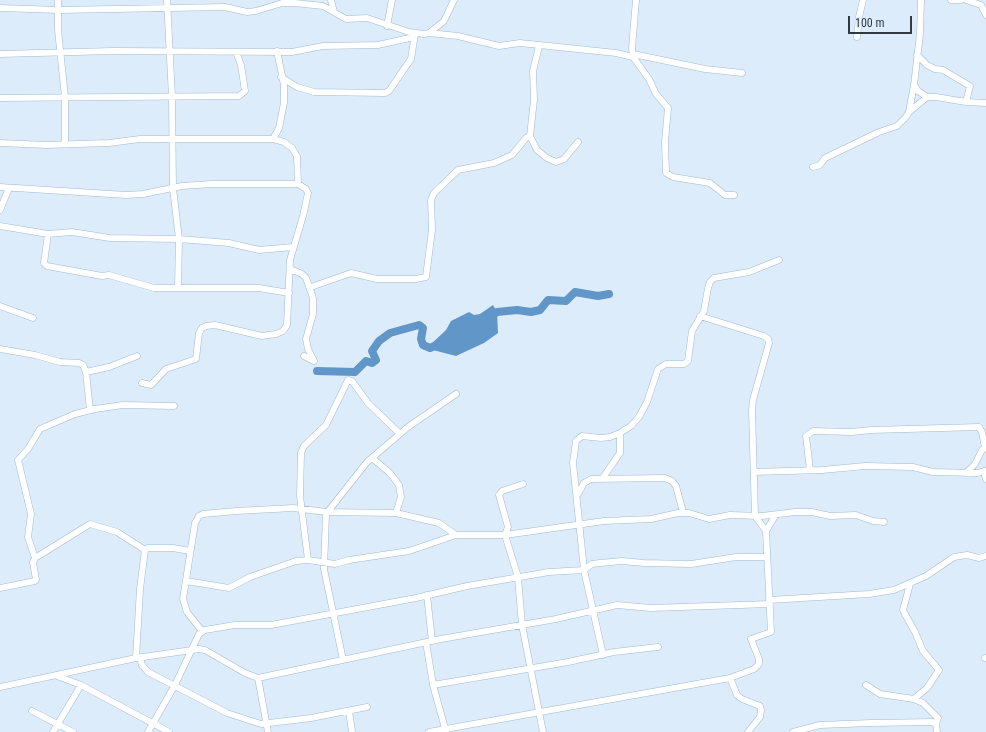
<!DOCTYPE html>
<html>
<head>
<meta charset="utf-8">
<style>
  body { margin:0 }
  #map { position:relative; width:986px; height:732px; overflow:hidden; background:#ddecfa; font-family:"Roboto Condensed",sans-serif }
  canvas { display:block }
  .scale { position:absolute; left:848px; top:16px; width:64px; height:18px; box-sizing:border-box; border:2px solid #303a43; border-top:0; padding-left:5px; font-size:12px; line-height:14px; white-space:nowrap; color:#303a43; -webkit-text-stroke:3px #ddecfa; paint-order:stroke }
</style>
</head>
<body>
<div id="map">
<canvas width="986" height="732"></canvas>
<div class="scale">100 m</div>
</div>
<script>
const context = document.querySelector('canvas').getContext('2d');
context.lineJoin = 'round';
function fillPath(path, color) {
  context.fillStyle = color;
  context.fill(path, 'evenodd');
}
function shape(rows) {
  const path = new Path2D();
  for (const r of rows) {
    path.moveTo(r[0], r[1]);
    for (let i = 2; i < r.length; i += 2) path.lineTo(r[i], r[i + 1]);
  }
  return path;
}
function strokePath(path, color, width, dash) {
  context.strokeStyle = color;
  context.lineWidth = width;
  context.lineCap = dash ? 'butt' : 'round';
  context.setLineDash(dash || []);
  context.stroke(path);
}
fillPath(shape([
  [493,305,497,312,498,333,484,343,456,356,429,349,429,346,446,330,451,321,469,312,474,315,480,314]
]), '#6197c8');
strokePath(shape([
  [489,318,497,312,517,310,531,312,540,310,548,300,566,301,575,292,598,296,609,294],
  [317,371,355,372,366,361,372,363,376,360,372,351,379,341,390,333,419,325,423,328,421,339,423,345,430,348,439,344]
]), '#6197c8', 8);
const minor = shape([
  [58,0,58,30,65,97,65,143],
  [167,0,172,97,173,188,179,239,178,287],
  [331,0,334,12],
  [636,0,632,48,633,57,649,79,656,94,668,108,665,142,666,173,673,177,710,183,725,195,734,195],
  [951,0,961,0],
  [966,0,981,5,986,15],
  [0,8,59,10,225,7,247,12,256,11,282,3,295,3,323,6,346,19,367,18,409,32,424,34,429,33,444,21,454,0],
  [387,26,392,0],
  [429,33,458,36,499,46,520,43,616,53,633,57],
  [857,37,859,17,863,0],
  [539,46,533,71,534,100,530,136,537,150,547,158,556,162,564,159,578,142],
  [0,54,113,51,292,52,323,46,378,45,414,37],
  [633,54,705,69,742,73],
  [917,55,927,65,935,69,943,70,970,86,966,102],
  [281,77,297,87,314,92,385,93,389,91,411,59,415,34],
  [914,85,918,91,927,97,936,97,966,102,986,103],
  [0,98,239,96,245,91,241,65,236,52],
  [909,112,927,97],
  [273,139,279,128,284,103,284,85,277,51],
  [0,143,47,145,109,143,140,139,273,139,284,142,292,148,297,156,298,184],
  [813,167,820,165,825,158,879,132,897,126,906,117,909,112,914,85,920,34,921,0],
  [0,187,126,195,143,194,182,186,212,184,298,184,306,189,308,193,303,216,290,260,287,325,283,331,276,334,262,336,215,325,206,326,202,328,199,333,196,359,166,369,151,385,142,383],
  [0,210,9,188],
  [0,226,48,234,72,232,110,238,179,239,229,243,259,250,293,247],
  [48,234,44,263,47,266,102,276,109,275,154,288,259,288,289,293],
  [290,269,302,274,306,278,313,298,313,314,306,339,308,349,314,361,304,356],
  [311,287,351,273,377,279,416,279,426,277,432,230,431,200,434,193,458,170,494,163,512,155,526,138,530,136],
  [0,306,33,318],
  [0,349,35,355,60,362,79,363,83,365,86,372,109,367,137,356],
  [86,372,90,410],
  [372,458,390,473,399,485,401,497,396,513],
  [810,470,806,436,813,431,852,432,871,430,979,427,982,432,985,448],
  [984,471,986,479],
  [754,472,822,470,865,466,913,467,933,472,977,473,986,471],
  [966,473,975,464,982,450,986,448],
  [602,479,620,453,620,433],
  [523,484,502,491,499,495,508,527,505,535,518,577,522,625,543,732],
  [578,494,584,483,591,479,665,478,672,481,676,486,683,512],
  [766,531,775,516],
  [35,558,90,524,117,532,145,550],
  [308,560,300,496,301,453,304,446,326,425,348,380,352,381,368,403,400,434],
  [186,581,229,588,250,577,296,561,308,560,335,564,349,560,409,551,456,535,505,535,604,521,651,519,678,513,689,513,709,519,730,515,762,516,795,512,812,512,830,516,856,515,873,521,884,522],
  [910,584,903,610,905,614,915,632,923,651,939,670,927,688,914,699],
  [0,588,35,581,36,580,33,562,35,558,28,537,31,514,18,460,28,449,40,429,75,414,95,409,123,405,174,406],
  [427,595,432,641],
  [769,600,869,594,894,590,926,576,954,557,967,555,979,558,986,556],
  [202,631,187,612,183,599,195,523,199,516,203,514,236,511,293,508,327,512,396,513,439,523,456,535],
  [426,642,433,685,446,732],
  [603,655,584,570,573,463,576,441,582,436,601,438,610,437,620,433,631,426,639,417,647,402,658,369,666,364,684,364,688,361,692,331,704,311,708,288,710,282,714,278,749,272,779,260],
  [136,658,140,589,145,550,148,548,173,548,190,551],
  [140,658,142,665,148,672,227,713,261,724,311,718,367,707],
  [985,658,986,658],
  [343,660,324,569,326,514,367,462,408,427,456,394],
  [57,676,81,685,169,732],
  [258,678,268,732],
  [730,678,737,695,742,699,760,706,761,710,760,717,748,732],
  [433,685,568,662,614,652,658,647],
  [866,685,880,694,914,699,923,703,938,718,936,724,937,732],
  [0,687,136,658,199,649,205,650,245,673,258,678,441,639,556,619,617,605,651,608,770,604],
  [32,711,73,732],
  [349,711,352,732],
  [53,732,81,685],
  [148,732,175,685,199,634,205,630,235,625,271,625,416,598,467,586,549,572,584,570,592,564,600,563,622,561,644,563,691,564,736,557,767,557],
  [429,732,730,678,754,669,759,664,759,659,751,639,771,632,766,531,755,516,752,410,753,400,769,343,768,339,764,336,700,316],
  [793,732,820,725,871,723,932,722,936,724]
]);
strokePath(minor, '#a1b9d0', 7);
strokePath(minor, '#fff', 6);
</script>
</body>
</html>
